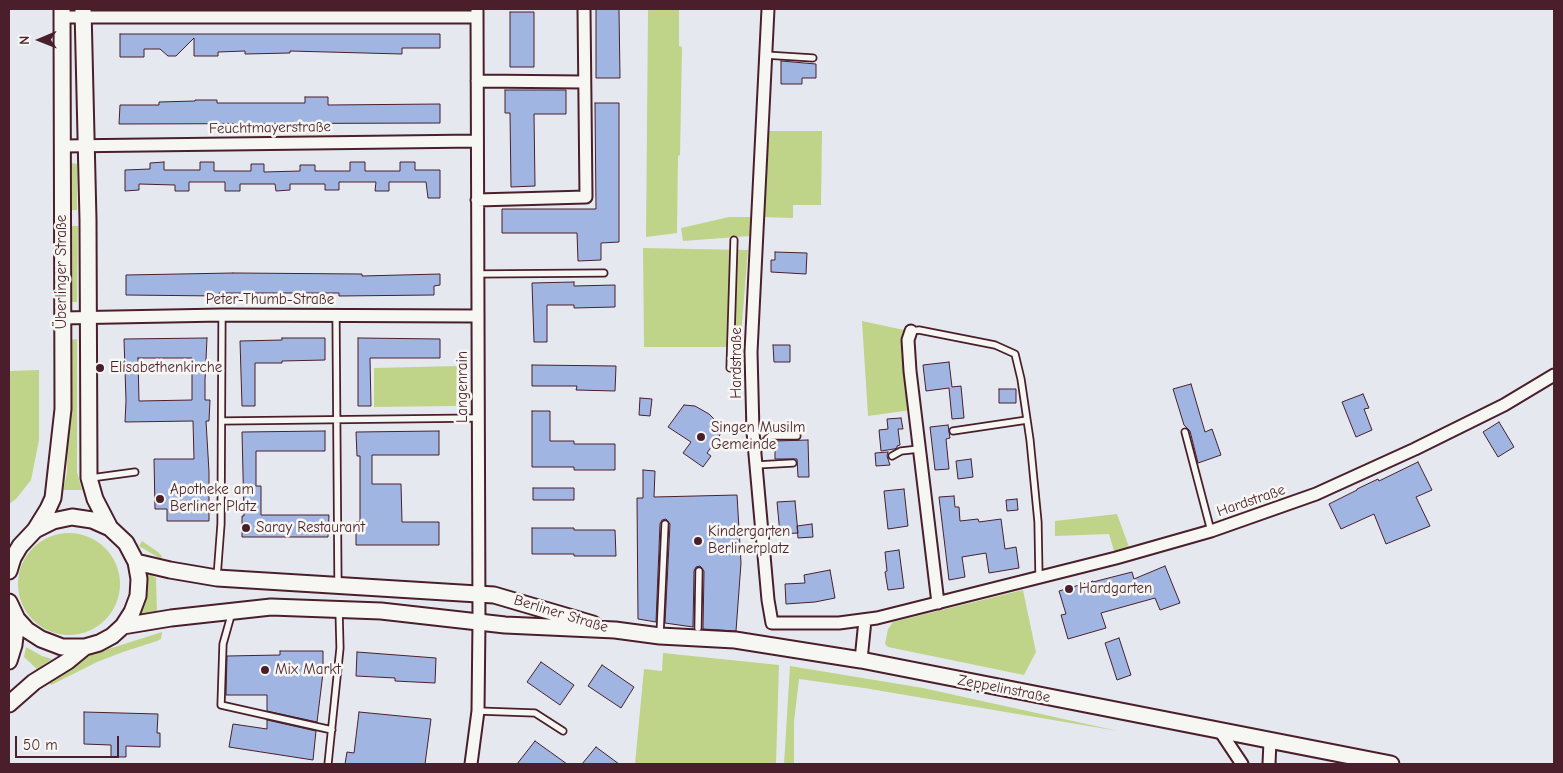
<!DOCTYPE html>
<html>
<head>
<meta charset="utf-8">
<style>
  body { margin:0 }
  #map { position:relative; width:1563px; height:773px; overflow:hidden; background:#e5e9ef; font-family:"Comic Neue",sans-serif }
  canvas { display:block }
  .frame { position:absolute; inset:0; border:10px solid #4a1f2b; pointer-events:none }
  .north { position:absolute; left:15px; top:15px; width:50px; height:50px; -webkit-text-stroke:4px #f6f6f2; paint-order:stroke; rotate:269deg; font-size:14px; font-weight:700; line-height:20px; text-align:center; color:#4a1f2b }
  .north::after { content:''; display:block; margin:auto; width:18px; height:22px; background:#4a1f2b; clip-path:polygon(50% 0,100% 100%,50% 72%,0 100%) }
  .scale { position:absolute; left:15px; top:736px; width:104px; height:22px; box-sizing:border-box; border:2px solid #4a1f2b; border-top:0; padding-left:6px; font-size:15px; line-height:18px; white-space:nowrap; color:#4a1f2b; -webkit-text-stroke:4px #f6f6f2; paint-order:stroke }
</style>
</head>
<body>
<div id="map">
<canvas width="1563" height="773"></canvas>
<div class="frame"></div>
<div class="north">N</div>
<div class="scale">50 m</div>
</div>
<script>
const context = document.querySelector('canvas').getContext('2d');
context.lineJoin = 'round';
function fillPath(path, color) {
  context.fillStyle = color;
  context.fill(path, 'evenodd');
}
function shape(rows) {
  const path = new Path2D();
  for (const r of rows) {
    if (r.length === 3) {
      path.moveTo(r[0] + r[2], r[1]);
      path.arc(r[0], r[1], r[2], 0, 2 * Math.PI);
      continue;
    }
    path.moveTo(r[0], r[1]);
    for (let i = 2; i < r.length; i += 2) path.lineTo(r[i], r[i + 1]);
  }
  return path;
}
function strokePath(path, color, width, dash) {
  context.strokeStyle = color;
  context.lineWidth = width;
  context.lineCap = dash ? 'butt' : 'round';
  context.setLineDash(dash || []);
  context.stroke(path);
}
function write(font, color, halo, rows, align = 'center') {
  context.font = font + ' "Comic Neue",sans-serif';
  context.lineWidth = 5;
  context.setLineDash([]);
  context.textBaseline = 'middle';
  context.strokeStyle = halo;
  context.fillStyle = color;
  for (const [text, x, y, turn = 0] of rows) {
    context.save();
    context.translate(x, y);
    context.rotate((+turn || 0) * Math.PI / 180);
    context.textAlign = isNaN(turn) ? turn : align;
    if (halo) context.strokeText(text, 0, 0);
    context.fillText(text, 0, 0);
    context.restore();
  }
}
fillPath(shape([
  [648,9,679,9,679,46,682,47,680,155,678,156,677,233,646,237],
  [765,131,822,131,821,205,793,205,793,218,761,217],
  [71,163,77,164,77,210,70,210],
  [729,217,751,217,750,236,683,241,681,228],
  [71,226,78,226,77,302,70,302],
  [643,248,748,250,740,347,644,347],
  [862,321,904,330,911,410,868,416],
  [77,339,77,472,82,490,63,490,67,473,69,340],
  [457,366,456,406,374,407,374,368],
  [39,370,39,440,31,480,16,499,9,504,9,371],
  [1117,514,1129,547,1114,551,1109,534,1055,536,1055,521],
  [69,584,51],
  [142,541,158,552,162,556,161,559,139,546],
  [145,571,156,578,157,614,136,619],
  [1023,590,1036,652,1024,675,888,647,885,644,888,629,893,622],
  [162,632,161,639,157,641,123,652,97,662,51,685,47,681,60,672,93,654],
  [26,647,42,656,52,659,37,669,24,657],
  [663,653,779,665,776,764,635,764,644,669,662,671],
  [790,666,923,688,1118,731,864,688,799,679,794,722,794,764,784,764]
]), '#bfd389');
const building = shape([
  [596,9,619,9,620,78,596,78,596,9],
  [510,12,534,12,534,67,510,67,510,12],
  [120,34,440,34,440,48,402,48,402,54,290,51,290,53,245,54,245,51,218,52,218,56,194,56,194,38,176,56,168,56,160,49,144,49,144,57,120,57,120,34],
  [781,61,816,64,816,78,802,78,802,84,781,84,781,61],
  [505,90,566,90,566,114,534,114,535,186,511,187,510,113,505,113,505,90],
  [305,97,328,97,328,105,440,104,440,123,119,124,120,105,159,105,159,102,195,101,195,100,217,100,217,103,305,103,305,97],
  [595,103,619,103,619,242,601,243,601,260,578,261,577,233,502,233,502,209,596,209,595,103],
  [164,162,164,170,200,170,200,162,214,162,214,171,251,171,251,164,264,164,264,172,300,171,300,165,315,165,315,171,350,171,350,162,365,162,365,171,400,171,400,162,415,162,415,170,440,170,440,198,428,198,426,182,389,182,389,191,375,191,376,182,339,182,339,190,325,190,325,184,290,184,290,190,276,191,275,184,240,184,240,191,225,191,225,182,189,182,189,191,175,191,175,185,139,184,139,190,125,191,125,170,150,169,150,163,164,162],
  [775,252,807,253,806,274,771,272,771,260,775,260,775,252],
  [233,273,362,274,362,276,440,274,440,285,434,286,434,295,339,296,339,293,219,293,219,296,126,295,126,275,233,273],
  [574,282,574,286,615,285,615,307,574,308,574,305,547,305,547,342,534,342,532,283,574,282],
  [207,338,205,380,205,400,210,400,209,421,206,421,209,472,209,521,167,521,167,509,155,509,154,459,194,459,193,421,125,422,126,401,124,339,207,338],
  [138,358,192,358,192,400,139,401,138,358],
  [282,338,325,338,325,360,282,361,282,363,255,363,255,406,242,406,240,341,282,340,282,338],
  [358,338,440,339,440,358,370,358,371,406,358,406,358,338],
  [773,345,790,345,790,362,774,362,773,345],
  [949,362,952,387,961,386,964,418,952,419,949,388,926,391,923,365,949,362],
  [532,365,616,366,615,391,576,390,577,386,532,386,532,365],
  [1191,384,1205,432,1212,429,1221,455,1198,463,1190,431,1184,425,1173,389,1191,384],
  [999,389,1016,389,1016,403,999,403,999,389],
  [1363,394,1369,408,1364,409,1372,430,1356,437,1342,402,1363,394],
  [640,398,652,399,650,416,639,415,640,398],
  [684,405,695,406,709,414,716,421,722,432,707,453,711,456,703,467,683,453,691,442,668,427,684,405],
  [532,411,550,411,550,441,574,441,574,444,615,444,615,470,574,470,574,467,532,467,532,411],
  [901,418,903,429,898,429,900,445,897,446,897,448,894,449,881,451,879,430,888,429,887,419,901,418],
  [1499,422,1514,447,1498,457,1483,432,1499,422],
  [948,425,950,438,946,439,949,469,935,470,930,427,948,425],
  [325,431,325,451,256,451,256,486,261,486,261,515,329,515,328,537,242,537,242,516,244,516,242,432,325,431],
  [439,431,439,455,372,455,372,484,401,484,402,522,439,522,439,545,356,545,356,522,360,522,360,456,357,456,356,432,439,431],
  [808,440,809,477,798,477,797,459,775,459,775,441,808,440],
  [888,452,887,456,890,465,876,466,875,453,888,452],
  [971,459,973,477,958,479,956,461,971,459],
  [1418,462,1432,490,1416,497,1430,526,1386,544,1374,514,1341,529,1329,504,1357,490,1357,489,1378,479,1379,481,1418,462],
  [643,470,655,471,654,497,737,495,741,563,736,631,703,629,704,571,700,566,696,567,694,571,693,627,665,623,670,524,666,519,662,520,660,524,656,622,638,619,637,498,643,498,643,470],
  [533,488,574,488,574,500,533,500,533,488],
  [904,489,908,526,888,529,884,491,904,489],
  [954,496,955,507,959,507,960,521,978,519,979,522,1001,519,1005,549,1016,547,1019,568,989,573,986,553,962,557,965,577,949,580,939,497,954,496],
  [1017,499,1018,510,1007,511,1006,500,1017,499],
  [795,501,798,533,780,534,777,502,795,501],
  [812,524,813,537,798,538,797,526,812,524],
  [532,528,574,528,574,530,615,530,616,556,574,556,574,554,532,554,532,528],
  [899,550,904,588,888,590,885,572,887,571,885,552,899,550],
  [1165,566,1180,603,1160,610,1155,598,1101,613,1106,628,1068,639,1061,615,1066,614,1059,591,1093,581,1093,582,1132,572,1134,579,1165,566],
  [830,570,835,598,815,602,786,604,785,584,805,583,804,575,830,570],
  [1119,638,1131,675,1117,680,1105,643,1119,638],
  [280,651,323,651,323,673,317,722,267,711,267,695,226,695,227,656,280,655,280,651],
  [357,652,436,658,435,683,395,681,395,678,356,676,357,652],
  [541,662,574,685,560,705,527,682,541,662],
  [602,665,634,687,621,708,588,686,602,665],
  [84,712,158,714,157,733,160,733,160,747,126,746,126,757,111,757,111,745,84,744,84,712],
  [359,712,431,719,425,764,345,764,347,752,354,753,359,712],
  [267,720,316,731,313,760,229,747,233,724,267,729,267,720],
  [535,741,567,764,517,764,535,741],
  [596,747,619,764,582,764,596,747]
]);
fillPath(building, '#a1b5e3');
strokePath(building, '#4a1f2b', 1);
const service = shape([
  [765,55,813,58],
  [478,274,604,273],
  [336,315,338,586],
  [911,331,919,330,995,345,1015,354,1021,379,1030,440,1038,522,1039,577],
  [730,368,734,240],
  [222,421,478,418],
  [953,431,1027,420],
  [1185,432,1211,531],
  [756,452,770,436,797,436],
  [892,456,901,451,919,449],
  [756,465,793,463],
  [91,478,135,472],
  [217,577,221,524,222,315],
  [232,612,223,644,221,705,332,730],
  [698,628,699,571],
  [660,634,665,524],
  [478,711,535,713,563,731],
  [328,764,340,648,339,610]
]);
const minor = shape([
  [768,9,751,352,753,432,768,600,772,623,839,623,877,618,1116,558,1211,531,1316,494,1415,449,1504,405,1554,375],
  [62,17,477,17],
  [477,81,584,82],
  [63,146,477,141],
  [477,200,586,197,584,9],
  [62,318,222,315,478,316],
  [911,331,908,340,910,371,938,603],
  [861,660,865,620],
  [1220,731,1242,764],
  [471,764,478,711,479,621,477,9],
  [1269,764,1270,741]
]);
const tertiary = shape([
  [83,9,88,220,89,478,95,499,110,528],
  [35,530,48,509,53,498,63,409,62,9],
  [136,562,170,570,217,578,494,595,593,624],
  [9,571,13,558,20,546,35,530,53,521,72,517,92,520,110,528,126,543,136,562,139,579,138,596,132,612,123,626,112,636,99,643,85,647,62,647,41,639,27,630,17,619,9,602],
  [123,626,171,618,271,607,381,611,505,625,615,630,660,636,735,640,861,660,1391,764],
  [9,661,14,645,17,619],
  [9,704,34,682,68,661,85,647]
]);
strokePath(service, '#4a1f2b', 9);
strokePath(minor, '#4a1f2b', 15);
strokePath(tertiary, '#4a1f2b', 19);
strokePath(service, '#f6f6f2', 5.5);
strokePath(minor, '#f6f6f2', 11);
strokePath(tertiary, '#f6f6f2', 15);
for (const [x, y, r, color] of [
  [100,368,5,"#4a1f2b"],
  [701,437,5,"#4a1f2b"],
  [160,499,5,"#4a1f2b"],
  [246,528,5,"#4a1f2b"],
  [698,541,5,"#4a1f2b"],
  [1069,589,5,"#4a1f2b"],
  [265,670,5,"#4a1f2b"]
]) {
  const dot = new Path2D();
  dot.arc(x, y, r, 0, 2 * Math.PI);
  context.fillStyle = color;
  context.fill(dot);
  strokePath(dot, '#f6f6f2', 2);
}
write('15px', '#4a1f2b', '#f6f6f2', [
  ["Feuchtmayerstraße",270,128,-1],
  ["Überlinger Straße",62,272,-90],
  ["Peter-Thumb-Straße",270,300],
  ["Hardstraße",737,363,-90],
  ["Langenrain",463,387,-90],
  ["Hardstraße",1251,501,-19],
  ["Berliner Straße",561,614,17],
  ["Zeppelinstraße",1004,689,11]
]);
write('15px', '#4a1f2b', '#f6f6f2', [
  ["Elisabethenkirche",110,368],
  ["Singen Musilm",711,428],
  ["Gemeinde",711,445],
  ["Apotheke am",170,490],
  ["Berliner Platz",170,507],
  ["Saray Restaurant",256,528],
  ["Kindergarten",708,532],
  ["Berlinerplatz",708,549],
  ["Hardgarten",1079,589],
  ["Mix Markt",275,670]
], 'left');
</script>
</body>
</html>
